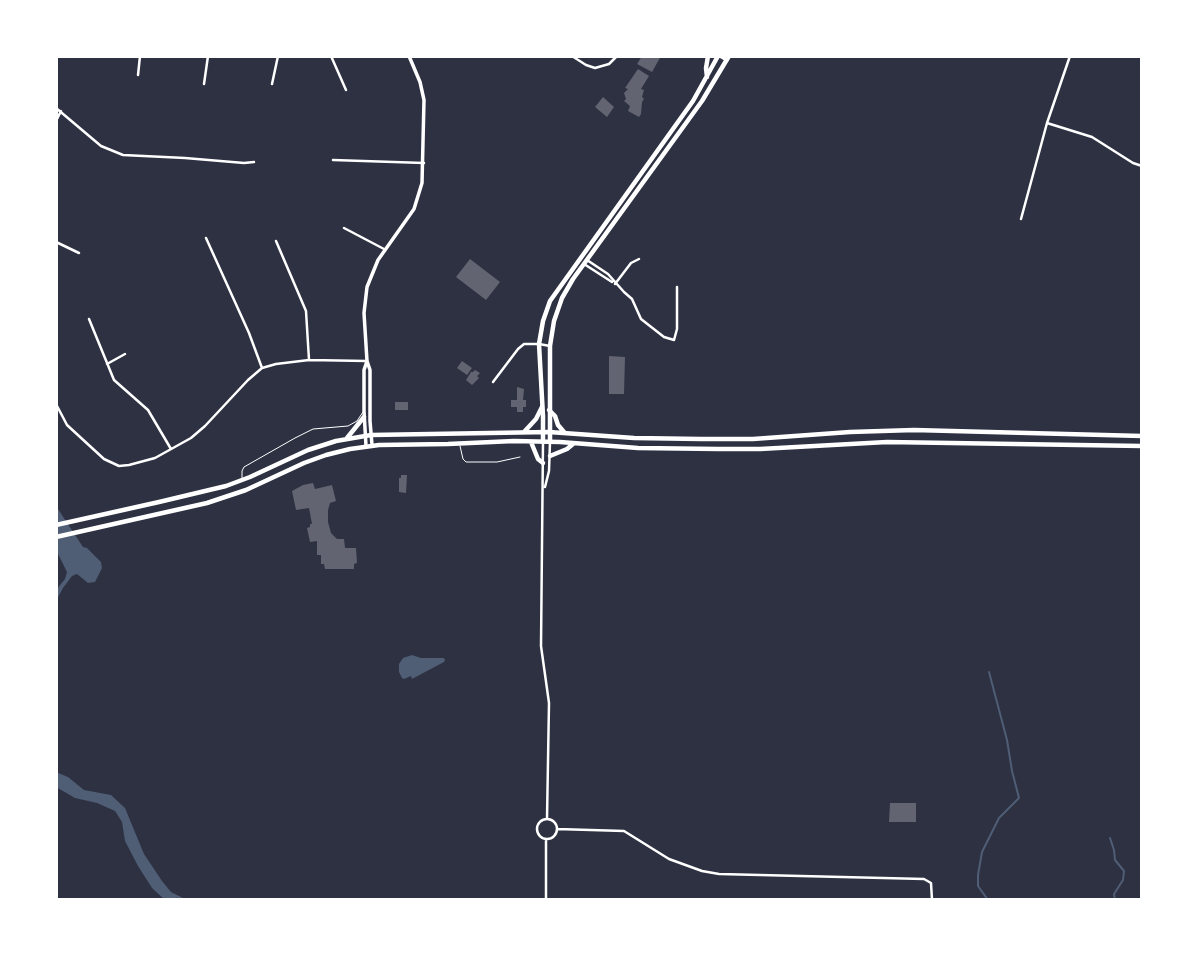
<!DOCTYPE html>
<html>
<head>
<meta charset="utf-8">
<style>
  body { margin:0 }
  #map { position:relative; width:1198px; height:956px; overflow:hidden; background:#2d3142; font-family:Helvetica,sans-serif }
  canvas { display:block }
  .frame { position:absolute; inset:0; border:58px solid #fff; pointer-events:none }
</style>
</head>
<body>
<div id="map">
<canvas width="1198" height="956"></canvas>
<div class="frame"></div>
</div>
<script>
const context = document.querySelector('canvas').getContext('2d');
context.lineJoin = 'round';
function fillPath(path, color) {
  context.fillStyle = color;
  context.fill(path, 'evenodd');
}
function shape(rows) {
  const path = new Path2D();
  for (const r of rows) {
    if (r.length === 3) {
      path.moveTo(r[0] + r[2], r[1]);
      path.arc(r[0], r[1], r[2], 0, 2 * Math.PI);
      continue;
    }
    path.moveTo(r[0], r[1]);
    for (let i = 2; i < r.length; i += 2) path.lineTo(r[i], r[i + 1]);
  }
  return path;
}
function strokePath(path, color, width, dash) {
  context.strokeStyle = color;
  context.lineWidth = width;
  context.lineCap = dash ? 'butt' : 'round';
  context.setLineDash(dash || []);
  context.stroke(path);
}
fillPath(shape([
  [56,506,83,547,87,548,101,562,102,568,95,582,88,583,77,574,72,576,63,588,56,601,56,590,65,579,67,572,56,550],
  [412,655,421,658,444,658,445,660,444,662,412,679,411,676,404,679,402,678,399,672,399,664,403,658],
  [56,772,68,777,84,790,111,795,125,808,144,854,162,881,171,892,183,898,192,900,165,900,152,888,138,866,125,841,122,822,115,811,97,803,75,798,56,787]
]), '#4f5d75');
strokePath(shape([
  [1110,838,1114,850,1115,860,1124,871,1123,880,1114,894,1115,900],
  [988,900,978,886,978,875,982,852,999,818,1019,798,1012,771,1007,740,989,672]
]), '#4f5d75', 2);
fillPath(shape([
  [642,56,661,56,652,72,637,64],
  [638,69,649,76,641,89,644,90,642,97,644,99,642,102,641,114,639,117,628,111,630,106,624,101,626,99,624,93,628,89,625,88],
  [603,97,614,107,607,117,595,107],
  [470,259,500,282,486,300,456,277],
  [609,356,625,357,624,394,609,394],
  [462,361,472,368,467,375,457,368],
  [475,370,480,373,477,376,479,378,472,385,466,380,471,372,473,372],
  [517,387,524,389,523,400,526,400,526,407,523,407,523,412,517,412,517,407,511,407,511,400,517,400],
  [395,402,408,402,408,410,395,410],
  [401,475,407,475,406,493,399,492,399,478,401,478],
  [313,483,315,489,332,485,336,501,330,503,328,510,328,522,331,533,337,539,344,539,345,548,356,548,357,563,354,564,354,569,325,569,324,564,321,564,321,555,317,555,317,541,310,542,307,528,310,527,310,524,312,524,309,508,296,510,292,491,303,485],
  [890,803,916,803,916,822,889,822]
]), '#626471');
strokePath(shape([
  [460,446,463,459,466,462,497,462,520,457],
  [242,478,242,471,244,467,295,438,313,429,348,426,357,421,363,412]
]), '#fff', 1);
strokePath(shape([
  [331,56,346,90],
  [572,56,586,65,595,68,609,64,617,56],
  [138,75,140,56],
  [204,84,208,56],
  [272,84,278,56],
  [56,108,101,146,123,155,185,158,244,163,254,162],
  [56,121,61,111],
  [1047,123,1092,137,1133,163,1142,166],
  [333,160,424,163],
  [1021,219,1047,123,1070,56],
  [344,228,384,249],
  [206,238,249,333,262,368],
  [276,241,306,311,309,360],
  [56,242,79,253],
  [587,260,608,274,624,292,632,299,641,319,664,337,674,340,677,329,677,287],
  [584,264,612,282],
  [615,284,631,263,639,259],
  [89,319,114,380,148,410,171,449],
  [107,364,125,354],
  [493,382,518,349,524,344,539,344,550,346],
  [56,404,67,425,104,459,119,466,129,465,155,458,191,438,205,426,248,380,262,368,276,364,309,360,367,361],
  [543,442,541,646,549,703,547,819],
  [545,487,549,471,550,442],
  [547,829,10],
  [557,829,624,831,669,859,702,871,719,874,924,879,931,883,932,900],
  [546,900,546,839]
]), '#fff', 2.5);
strokePath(shape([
  [720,56,727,60],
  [367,361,370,370,370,421,372,445],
  [366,446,364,411,364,370,367,361,364,313,367,287,378,260,414,209,422,183,424,100,420,82,409,56]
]), '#fff', 3.5);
strokePath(shape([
  [707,77,706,68,708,56],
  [543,442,543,416,539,344,543,321,550,301,693,101,718,56],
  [550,442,550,346,554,321,562,298,573,279,702,101,729,56]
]), '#fff', 4.5);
strokePath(shape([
  [549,410,555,416,558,425,564,432],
  [524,432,536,419,542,407],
  [347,438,364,417],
  [531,442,538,459,543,463],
  [550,456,567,449,573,444],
  [56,525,159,502,226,486,250,477,308,450,336,441,371,435,549,432,634,438,701,439,753,439,850,432,914,430,1142,436],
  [56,537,207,503,246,490,304,463,326,455,350,449,379,445,448,444,514,441,560,442,638,448,718,449,760,449,887,442,1142,446]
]), '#fff', 4.5);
</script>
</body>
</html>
